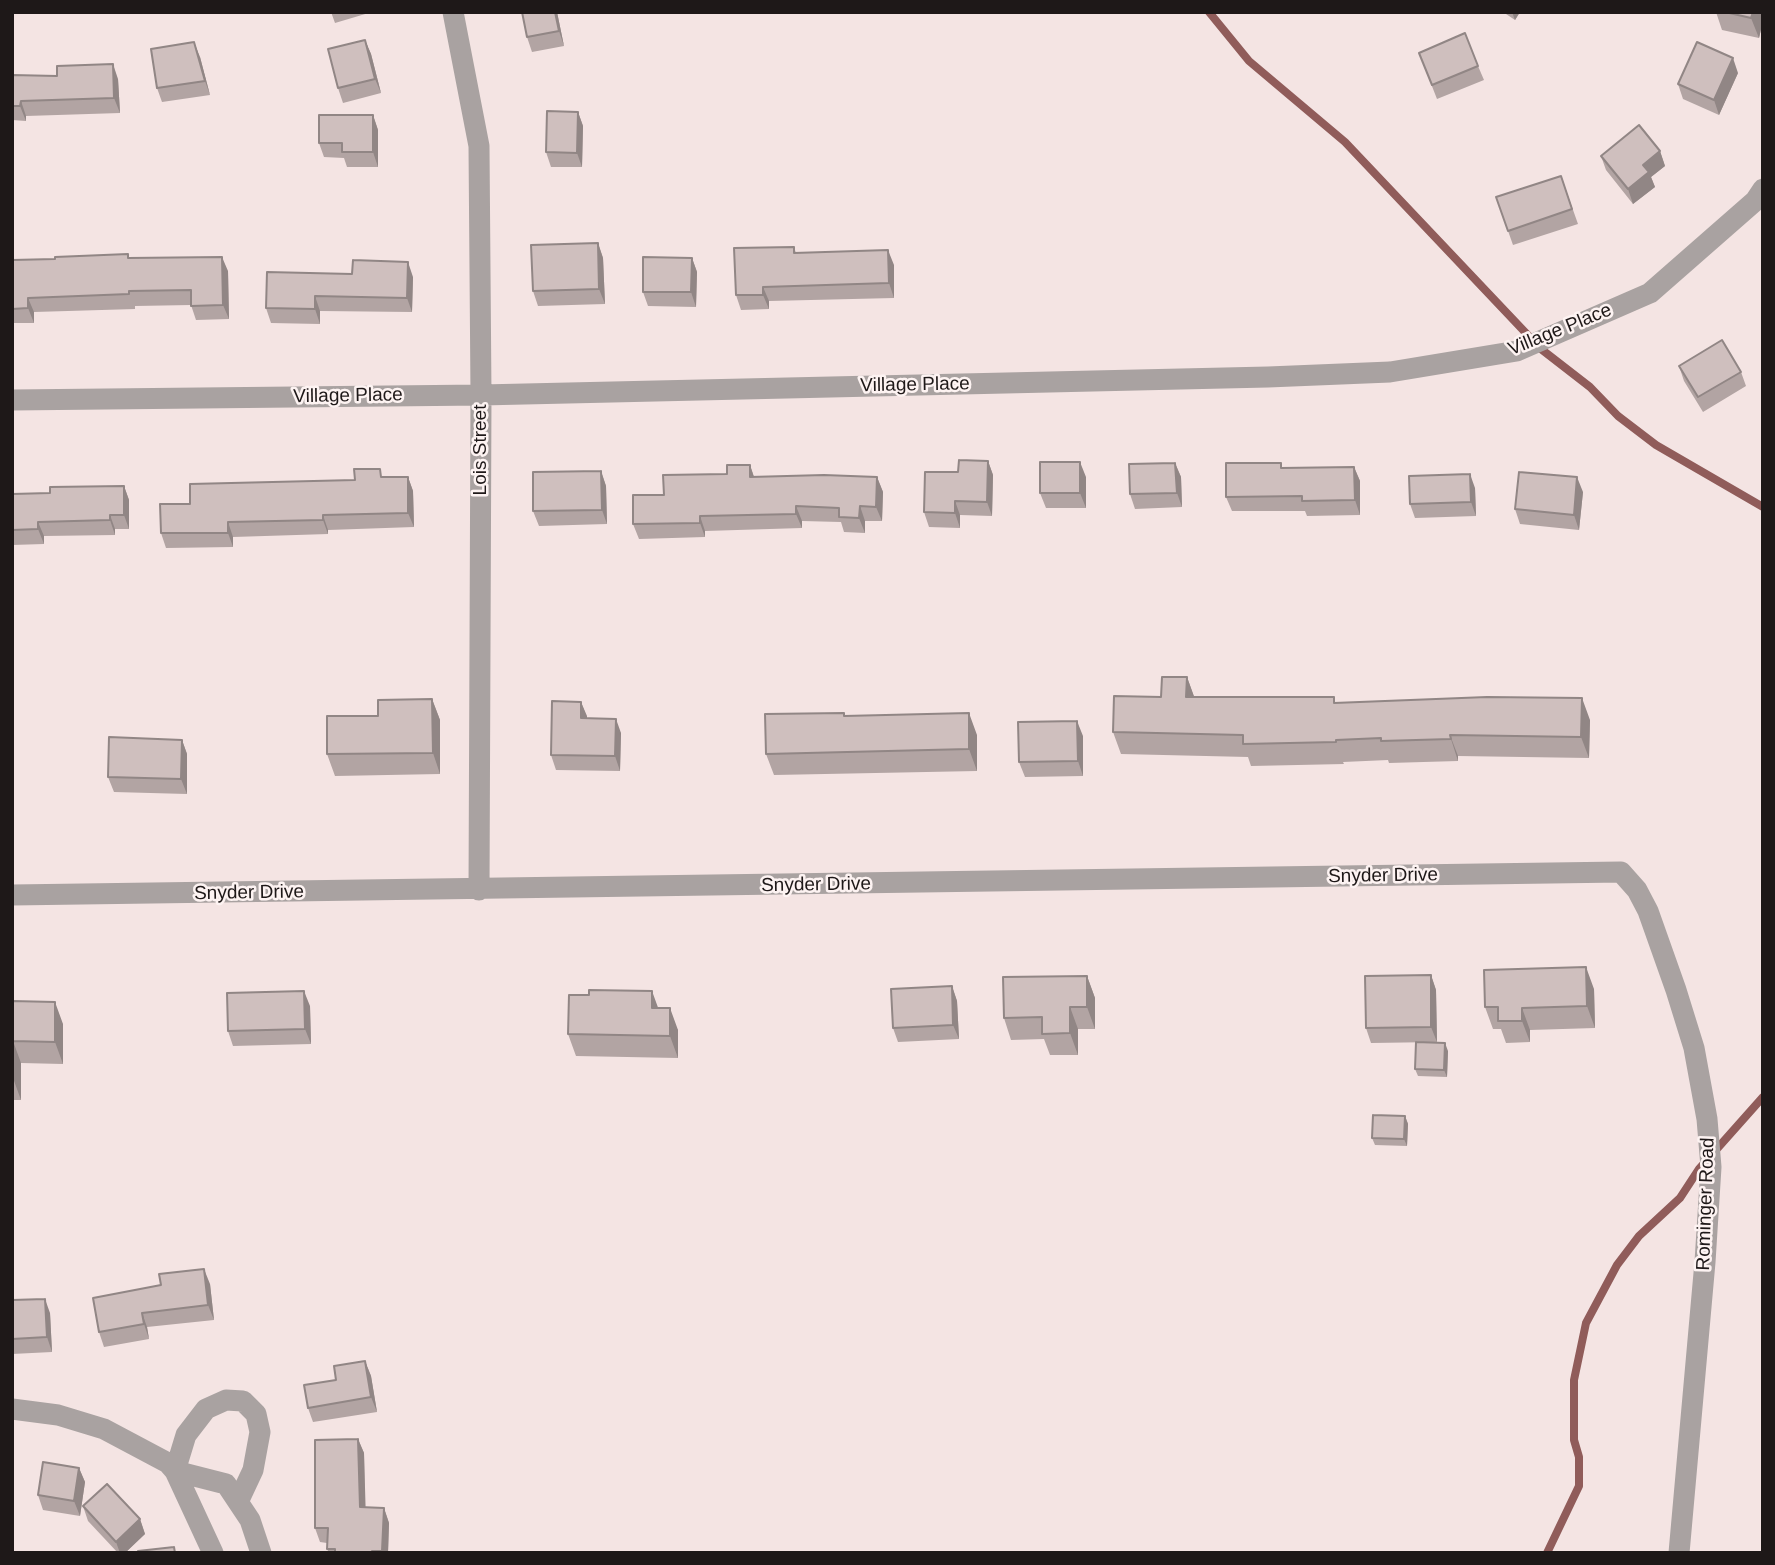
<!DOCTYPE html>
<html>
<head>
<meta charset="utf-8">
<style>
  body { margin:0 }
  #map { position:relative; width:1775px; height:1565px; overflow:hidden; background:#f4e4e3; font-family:Arial,sans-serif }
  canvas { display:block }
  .frame { position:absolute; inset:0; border:14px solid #1e1818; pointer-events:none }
</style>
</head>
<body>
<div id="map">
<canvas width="1775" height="1565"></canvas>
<div class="frame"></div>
</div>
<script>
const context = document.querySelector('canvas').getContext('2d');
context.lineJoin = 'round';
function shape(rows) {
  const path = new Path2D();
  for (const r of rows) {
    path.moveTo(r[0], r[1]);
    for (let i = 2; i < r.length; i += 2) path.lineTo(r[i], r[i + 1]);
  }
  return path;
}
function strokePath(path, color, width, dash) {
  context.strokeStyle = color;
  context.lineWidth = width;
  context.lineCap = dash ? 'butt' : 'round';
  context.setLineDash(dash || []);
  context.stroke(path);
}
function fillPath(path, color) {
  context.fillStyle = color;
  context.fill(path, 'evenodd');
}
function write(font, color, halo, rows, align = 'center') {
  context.font = font + ' Arial,sans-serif';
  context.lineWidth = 5;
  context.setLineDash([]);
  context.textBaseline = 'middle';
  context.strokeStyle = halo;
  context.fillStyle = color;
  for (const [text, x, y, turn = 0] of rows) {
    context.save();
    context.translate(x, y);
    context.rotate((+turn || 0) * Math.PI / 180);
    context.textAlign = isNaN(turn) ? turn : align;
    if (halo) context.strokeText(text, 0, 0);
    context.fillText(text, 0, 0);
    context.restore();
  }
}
strokePath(shape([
  [1209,12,1249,61,1345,142,1541,349,1590,387,1618,416,1656,445,1763,507],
  [1547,1553,1579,1486,1579,1457,1574,1440,1574,1380,1586,1323,1617,1265,1639,1236,1680,1198,1699,1169,1763,1097]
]), '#905c5a', 8);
strokePath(shape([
  [453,12,479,146,481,395,479,890],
  [12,400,481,395,1268,377,1390,372,1517,351,1650,293,1755,201,1763,189],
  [12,895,1621,872,1637,890,1648,911,1676,990,1694,1048,1707,1119,1711,1167,1705,1262,1679,1553],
  [12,1409,58,1415,104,1429,168,1463,175,1471,213,1553],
  [175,1471,186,1435,206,1409,226,1400,243,1401,256,1414,260,1432,253,1470,238,1502],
  [175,1471,226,1484,250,1520,261,1553]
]), '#a9a2a1', 21);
fillPath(shape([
  [331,12,372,12,335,23],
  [522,12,557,12,564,46,532,52,527,37],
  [1503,12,1520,12,1515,20],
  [1716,12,1763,12,1763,21,1759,38,1722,30],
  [365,40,371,54,381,93,343,103,338,88],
  [1419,53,1478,66,1484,80,1437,99],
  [200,57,210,95,162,102,157,88],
  [1738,73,1719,115,1683,99,1678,84],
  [12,75,118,79,120,113,26,116,26,121,12,120],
  [578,112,583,126,582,167,551,167,546,152],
  [373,115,378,130,378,167,347,167,344,158,324,157,319,143],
  [1660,151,1665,166,1651,177,1655,187,1633,204,1606,170,1601,156],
  [1561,176,1578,224,1513,245,1496,197],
  [598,243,603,258,605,304,538,306,533,291],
  [794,247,796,253,894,265,894,298,769,301,769,309,741,310,736,295],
  [129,258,228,271,229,319,196,320,191,305,135,306,135,309,34,312,34,323,12,323,12,260],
  [692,258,697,272,696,307,648,306,643,292],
  [267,272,413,277,412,312,320,311,320,324,271,323,266,308],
  [1679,366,1741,372,1746,386,1703,412,1684,381],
  [988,461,993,475,992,516,960,515,960,528,929,527,924,512,958,472],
  [1175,463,1181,477,1182,507,1135,509,1130,494],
  [750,465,754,477,877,477,883,492,882,521,865,521,865,533,844,532,841,522,802,521,802,528,705,531,705,537,639,539,633,524,664,495],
  [1354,467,1360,481,1360,515,1307,516,1305,511,1232,511,1226,497,1283,468],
  [601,471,606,486,607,524,539,526,533,511],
  [383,477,408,477,413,491,414,527,328,530,328,534,233,537,233,547,166,548,161,533,190,504,355,480],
  [1086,477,1086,508,1046,508,1040,493],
  [124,486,129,500,129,529,115,529,115,535,44,536,44,544,12,545,12,494,50,493],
  [1475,488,1476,516,1415,518,1410,504],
  [1583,492,1579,530,1520,524,1515,509],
  [1187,677,1194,697,1336,703,1590,720,1589,758,1458,756,1458,761,1389,763,1388,760,1343,762,1344,764,1251,766,1248,757,1121,754,1113,732],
  [432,699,440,720,440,774,335,776,327,754,378,716],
  [581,702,587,718,621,733,620,771,556,770,551,755],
  [844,713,845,716,977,735,977,771,774,775,766,754],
  [1083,736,1083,776,1025,777,1019,762],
  [182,740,187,754,187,794,114,792,108,777],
  [1431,975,1436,990,1437,1042,1371,1043,1366,1028],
  [1087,976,1095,998,1095,1029,1078,1029,1078,1055,1050,1055,1044,1039,1011,1040,1004,1018],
  [952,986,957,1001,959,1039,898,1042,893,1028],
  [1594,989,1595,1028,1530,1030,1530,1042,1506,1043,1501,1029,1493,1029,1485,1007],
  [12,1001,63,1024,63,1064,21,1063,21,1100,12,1100],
  [310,1006,311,1044,233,1046,228,1031],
  [658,1008,678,1030,678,1058,576,1056,568,1034],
  [1448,1051,1447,1077,1418,1076,1415,1069],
  [1405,1116,1408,1124,1407,1146,1375,1145,1372,1138],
  [210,1284,214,1320,147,1327,149,1339,104,1347,99,1332,93,1298],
  [12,1300,50,1313,52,1352,12,1354],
  [365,1361,371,1376,377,1412,313,1422,308,1408,336,1380],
  [358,1439,364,1453,365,1507,384,1508,389,1523,388,1553,329,1553,327,1549,327,1543,320,1542,315,1528],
  [79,1468,85,1482,80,1516,43,1510,38,1495],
  [83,1506,140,1519,145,1534,125,1553,118,1553,88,1521]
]), '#b2a4a3');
fillPath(shape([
  [555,12,557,12,564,46,559,31],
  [1512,12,1520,12,1515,20],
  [1753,12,1763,12,1763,21,1759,38,1751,18],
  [365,40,371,54,381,93,375,79],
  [194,42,200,57,210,95,205,81],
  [1733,58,1738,73,1719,115,1714,100],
  [113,64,118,79,120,113,114,98],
  [21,101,26,116,26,121,20,106],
  [578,112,583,126,582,167,577,153],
  [373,115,378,130,378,167,373,152],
  [1660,151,1665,166,1651,177,1655,187,1633,204,1628,189,1643,165],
  [598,243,603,258,605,304,599,289],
  [888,250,894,265,894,298,889,283],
  [222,257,228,271,229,319,223,305],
  [692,258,697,272,696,307,691,292],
  [408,262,413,277,412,312,407,298],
  [763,287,769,301,769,309,763,295],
  [315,296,320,311,320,324,315,309],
  [28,298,34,312,34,323,28,308],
  [988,461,993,475,992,516,987,502],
  [1080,462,1086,477,1086,508,1080,493],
  [1175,463,1181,477,1182,507,1177,493],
  [750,465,755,480,750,477],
  [1354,467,1360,481,1360,515,1355,500],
  [601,471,606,486,607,524,602,510],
  [1470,474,1475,488,1476,516,1471,502],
  [408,477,413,491,414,527,408,513],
  [877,477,883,492,882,521,876,507],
  [1577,477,1583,492,1579,530,1574,515],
  [124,486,129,500,129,529,124,515],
  [955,501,960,515,960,528,955,513],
  [796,506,802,521,802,528,796,514],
  [860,506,865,521,865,533,859,518],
  [110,515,115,529,115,535,110,520],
  [323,515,328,530,328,534,323,520],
  [700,516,705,531,705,537,700,523],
  [38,522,44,536,44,544,38,529],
  [228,522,233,537,233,547,228,533],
  [1187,677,1195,699,1186,697],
  [1582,698,1590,720,1589,758,1581,737],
  [432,699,440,720,440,774,433,753],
  [581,702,587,716,587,733,581,718],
  [969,713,977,735,977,771,969,749],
  [616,719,621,733,620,771,615,756],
  [1077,721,1083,736,1083,776,1078,761],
  [1450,735,1458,756,1458,761,1451,739],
  [182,740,187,754,187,794,181,779],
  [1586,967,1594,989,1595,1028,1587,1006],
  [1431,975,1436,990,1437,1042,1431,1027],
  [1087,976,1095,998,1095,1029,1087,1007],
  [952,986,957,1001,959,1039,953,1025],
  [304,991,310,1006,311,1044,305,1029],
  [652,991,660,1013,652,1008],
  [55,1002,63,1024,63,1064,55,1042],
  [1070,1007,1078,1029,1078,1055,1070,1033],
  [670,1008,678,1030,678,1058,670,1036],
  [1522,1008,1530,1030,1530,1042,1522,1021],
  [13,1041,21,1063,21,1100,13,1078],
  [1445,1043,1448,1051,1447,1077,1444,1070],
  [1405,1116,1408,1124,1407,1146,1404,1139],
  [204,1269,210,1284,214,1320,208,1305],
  [45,1299,50,1313,52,1352,47,1337],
  [142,1313,147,1327,149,1339,144,1324],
  [365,1361,371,1376,377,1412,371,1397],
  [358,1439,364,1453,366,1522,360,1507],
  [79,1468,85,1482,80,1516,74,1501],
  [384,1508,389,1523,388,1553,383,1553,382,1551],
  [140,1519,145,1534,125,1553,120,1553,116,1542]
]), '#918685');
const building = shape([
  [522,12,555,12,559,31,527,37,522,12],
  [1725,12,1753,12,1751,18,1725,12],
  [1465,33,1478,66,1432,85,1419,53,1465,33],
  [365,40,375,79,338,88,328,49,365,40],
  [194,42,205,81,157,88,151,49,194,42],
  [1697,42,1733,58,1714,100,1678,84,1697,42],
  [113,64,114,98,21,101,20,106,12,106,12,75,57,76,57,66,113,64],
  [547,111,578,112,577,153,546,152,547,111],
  [319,115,373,115,373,152,342,152,342,143,319,143,319,115],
  [1639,125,1660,151,1643,165,1649,172,1628,189,1601,156,1639,125],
  [1561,176,1572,209,1508,231,1496,197,1561,176],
  [598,243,599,289,533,291,531,245,598,243],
  [794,247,794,253,888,250,889,283,763,287,763,295,736,295,734,248,794,247],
  [128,254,128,258,222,257,223,305,191,306,191,290,129,291,129,294,28,298,28,308,12,309,12,260,55,259,55,257,128,254],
  [643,257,692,258,691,292,643,292,643,257],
  [353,260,408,262,407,298,315,296,315,309,266,308,267,272,352,274,353,260],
  [1722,340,1741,372,1698,397,1679,366,1722,340],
  [959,460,988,461,987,502,955,501,955,513,924,512,925,472,958,472,959,460],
  [1040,462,1080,462,1080,493,1040,493,1040,462],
  [1175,463,1177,493,1130,494,1129,464,1175,463],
  [1226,463,1281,463,1281,468,1354,467,1355,500,1302,501,1302,496,1226,497,1226,463],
  [727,465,750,465,750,477,824,475,877,477,876,507,860,506,859,518,839,517,839,508,796,506,796,514,700,516,700,523,633,524,633,495,664,495,663,475,727,474,727,465],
  [354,469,380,469,381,477,408,477,408,513,323,515,323,520,228,522,228,533,161,533,160,504,190,504,190,484,355,480,354,469],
  [601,471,602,510,533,511,533,472,601,471],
  [1519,472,1577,477,1574,515,1515,509,1519,472],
  [1470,474,1471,502,1410,504,1409,476,1470,474],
  [124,486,124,515,110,515,110,520,38,522,38,529,12,530,12,494,50,493,50,487,124,486],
  [1162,677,1187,677,1186,697,1334,697,1334,703,1487,697,1582,698,1581,737,1450,735,1451,739,1381,741,1381,738,1336,740,1336,742,1243,744,1243,735,1113,732,1114,696,1161,697,1162,677],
  [432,699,433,753,327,754,327,716,378,716,378,700,432,699],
  [552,701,581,702,581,718,616,719,615,756,551,755,552,701],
  [844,713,844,716,969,713,969,749,766,754,765,714,844,713],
  [1077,721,1078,761,1019,762,1018,722,1077,721],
  [109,737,182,740,181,779,108,777,109,737],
  [1586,967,1587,1006,1522,1008,1522,1021,1498,1021,1498,1007,1485,1007,1484,970,1586,967],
  [1431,975,1431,1027,1366,1028,1365,976,1431,975],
  [1087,976,1087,1007,1070,1007,1070,1033,1042,1034,1042,1017,1004,1018,1003,977,1087,976],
  [952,986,953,1025,893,1028,891,989,952,986],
  [589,990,652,991,652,1008,670,1008,670,1036,568,1034,569,995,589,995,589,990],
  [304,991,305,1029,228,1031,227,993,304,991],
  [12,1001,55,1002,55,1042,13,1041,13,1078,12,1001],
  [1416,1042,1445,1043,1444,1070,1415,1069,1416,1042],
  [1373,1115,1405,1116,1404,1139,1372,1138,1373,1115],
  [204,1269,208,1305,142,1313,144,1324,99,1332,93,1298,161,1285,159,1274,204,1269],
  [45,1299,47,1337,12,1339,12,1300,45,1299],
  [365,1361,371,1397,308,1408,304,1385,336,1380,334,1366,365,1361],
  [358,1439,360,1507,384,1508,382,1551,372,1551,372,1553,335,1553,335,1549,327,1549,328,1528,315,1528,315,1440,358,1439],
  [43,1462,79,1468,74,1501,38,1495,43,1462],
  [107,1484,140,1519,116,1542,83,1506,107,1484],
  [174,1547,175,1553,138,1553,138,1551,174,1547]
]);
fillPath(building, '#cfbfbe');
strokePath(building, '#918685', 2);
write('19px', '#1e1818', '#fdf3f2', [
  ["Village Place",1560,330,-22],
  ["Village Place",915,385,-1],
  ["Village Place",348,396,-1],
  ["Lois Street",481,450,-90],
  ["Snyder Drive",1383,876,-1],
  ["Snyder Drive",816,885,-1],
  ["Snyder Drive",249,893,-1],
  ["Rominger Road",1706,1204,-88]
]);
</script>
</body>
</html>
